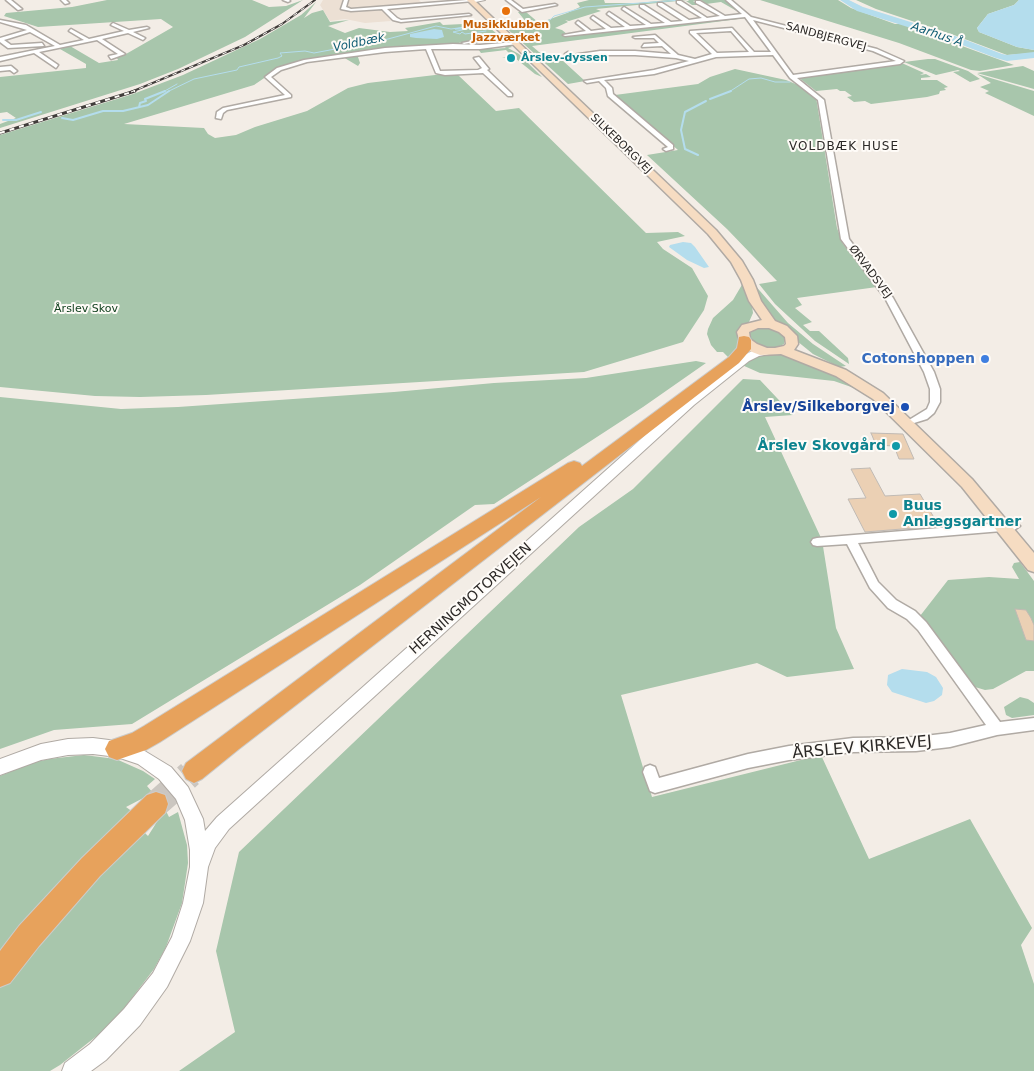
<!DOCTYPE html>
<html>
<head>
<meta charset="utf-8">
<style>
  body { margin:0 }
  canvas { display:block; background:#f3ede6 }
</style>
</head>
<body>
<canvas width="1034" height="1071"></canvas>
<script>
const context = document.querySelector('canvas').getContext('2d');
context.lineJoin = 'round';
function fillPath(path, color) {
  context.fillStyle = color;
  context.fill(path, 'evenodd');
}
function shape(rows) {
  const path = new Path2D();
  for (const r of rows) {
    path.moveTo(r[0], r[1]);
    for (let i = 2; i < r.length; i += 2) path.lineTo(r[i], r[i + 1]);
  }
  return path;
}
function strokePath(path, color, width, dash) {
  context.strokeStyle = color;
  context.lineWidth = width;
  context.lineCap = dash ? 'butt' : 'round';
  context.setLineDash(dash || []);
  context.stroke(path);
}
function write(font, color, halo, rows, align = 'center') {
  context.font = font + ' "DejaVu Sans",sans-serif';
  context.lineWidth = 4;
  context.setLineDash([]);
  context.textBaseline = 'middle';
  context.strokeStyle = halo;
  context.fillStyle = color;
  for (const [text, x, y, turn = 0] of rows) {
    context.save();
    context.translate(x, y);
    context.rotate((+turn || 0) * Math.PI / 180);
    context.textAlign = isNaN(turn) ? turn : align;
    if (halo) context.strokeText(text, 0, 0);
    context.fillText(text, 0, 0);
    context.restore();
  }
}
fillPath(shape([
  [323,0,419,0,422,3,382,7,391,21,365,23,345,19,330,21,320,5]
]), '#ece0d4');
fillPath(shape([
  [107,0,252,0,269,7,286,6,303,0,245,37,178,69,140,84,0,128,0,124,16,118,7,112,0,113,0,77,86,68,86,64,60,49,70,46,99,63,118,60,116,56,126,54,173,27,161,19,38,27,4,16,6,13,72,7],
  [589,0,604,0,605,3,638,3,668,0,725,0,742,14,721,2,706,4,701,0,693,1,699,5,692,5,686,1,689,1,688,0,596,9,601,11,569,21,565,20,568,22,555,28,562,30,567,34,564,35,565,36,744,16,746,18,532,46,539,52,549,56,558,55,569,59,562,60,585,81,568,84,504,26,527,23,518,12,526,12,539,23,567,13,580,7,577,3],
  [760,0,838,0,851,8,895,24,902,24,1014,65,980,71,971,70,899,43],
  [856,0,1019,0,1014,5,988,14,977,28,979,32,1017,47,1034,50,1034,53,1007,55,954,35,876,9],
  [316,2,304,18,312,13,323,10,330,22,349,20,328,26,345,33,359,28,390,32,408,31,405,28,440,22,443,25,463,24,467,26,483,22,497,34,450,45,404,46,361,54,358,57,360,63,358,66,343,57,296,64,276,70,254,85,124,124,204,128,208,134,215,138,236,135,255,127,307,111,348,88,368,83,435,75,458,75,496,111,519,108,646,233,678,232,685,236,657,242,663,249,692,268,708,296,704,310,683,342,584,372,206,395,140,397,95,396,0,387,0,135,133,94,183,75,260,39,301,15],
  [509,45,512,47,508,48,519,54,542,77,535,74,515,58,502,58,512,56,506,50,481,53,478,49,488,47,490,49,506,48,503,46],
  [928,59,935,59,968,71,980,79,970,82,953,72,960,71,958,70,936,75,904,62],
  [898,63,904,64,924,73,920,75,926,74,931,77,921,78,921,80,937,80,948,87,944,88,946,90,940,91,939,94,927,97,871,104,865,101,854,102,847,97,852,96,845,91,840,91,837,89,816,91,798,77],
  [1023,66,1034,71,1034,89,977,73],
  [735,69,786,80,798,85,816,97,837,228,843,244,877,287,797,298,802,305,795,308,812,322,803,325,810,331,819,331,848,358,849,364,815,341,775,304,759,284,777,281,727,229,647,155,678,150,615,95,698,84,710,77],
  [977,74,1034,91,1034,116,985,93,989,91,980,87,991,83],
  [743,283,751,299,753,313,749,322,740,328,737,333,741,344,730,359,723,352,717,352,711,345,707,334,708,329,713,318,733,300],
  [753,283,788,323,813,344,846,366,839,367,813,354,797,341,766,311],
  [761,327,770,328,782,334,785,339,784,344,778,347,769,348,752,342,749,336,751,331],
  [762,355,784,355,823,367,857,389,834,381,760,373,742,365,755,357],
  [696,361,706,363,643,407,494,504,475,505,360,585,132,724,54,730,0,749,0,397,121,409,178,407,394,392,494,383,586,378],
  [743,379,760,380,793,415,765,417,822,540,836,628,854,669,787,677,757,663,621,695,652,797,821,755,869,859,970,819,1032,928,1021,945,1034,984,1034,1071,179,1071,235,1032,216,951,239,852,579,527,633,489],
  [1020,562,1034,581,1034,671,1026,671,993,689,985,690,975,687,957,673,920,616,948,580,989,577,1019,579,1012,567,1014,563],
  [1020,697,1028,699,1034,703,1034,715,1012,718,1006,715,1004,707],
  [84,755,116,759,143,771,155,779,147,786,153,793,126,807,133,812,0,956,0,776,31,763,49,759],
  [165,809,169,817,178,812,187,845,188,863,182,903,166,947,154,969,122,1011,103,1031,60,1065,50,1071,0,1071,0,982,138,826,148,836]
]), '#a8c6ac');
fillPath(shape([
  [1019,0,1034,0,1034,50,1017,47,979,32,977,28,988,14,1014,5],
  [434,29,442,30,444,37,437,39,416,38,410,37,410,34],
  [683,242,691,243,695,247,709,267,704,268,687,260,669,247,670,245],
  [902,669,927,672,936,677,943,688,942,695,934,701,926,703,892,692,887,685,888,675]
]), '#b4dded');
strokePath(shape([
  [514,27,550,20,554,16,585,7,681,0],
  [163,92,177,84],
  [167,92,194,79,237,70,239,67,278,58,282,56,280,53,305,51,314,53,388,39,436,26,451,29,465,27,455,29,466,29,453,32,460,34,462,32,465,34,486,31],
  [729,92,749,79,761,78,775,82,790,82]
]), '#b4dded', 1);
strokePath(shape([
  [710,99,731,91],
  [139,107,140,103,146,101,145,99,165,91],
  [62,118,73,120,103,111,123,111,148,105,169,91],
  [3,120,16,120,41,112],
  [698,155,685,149,681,130,685,112,706,101]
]), '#b4dded', 2);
fillPath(shape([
  [840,0,849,0,863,7,958,37,1002,54,1007,55,1034,52,1034,58,1007,61,996,58,952,41,857,11,840,0]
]), '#b4dded');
const building = shape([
  [871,433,903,434,914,459,899,459,894,446,876,445,871,433],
  [870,468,885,496,920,494,939,526,865,532,848,499,866,498,851,469,870,468],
  [1015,609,1026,610,1031,618,1034,625,1034,641,1026,640,1015,609]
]);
fillPath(building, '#ebd0b4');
strokePath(building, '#c0bab4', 1);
strokePath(shape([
  [189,775,194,771]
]), '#cbc6c0', 21, [21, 11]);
strokePath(shape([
  [156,804,190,774]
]), '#cbc6c0', 27, [27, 13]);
const minor = shape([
  [6,0,11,0,22,9,18,10,6,0],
  [61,0,66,0,69,3,65,4,61,0],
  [283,0,289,0,290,1,288,2,283,0],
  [344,0,348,0,346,7,351,9,467,0,473,1,387,9,397,18,401,20,469,14,471,15,401,22,393,20,382,9,351,11,341,9,344,0],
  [506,0,511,0,523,9,555,4,557,5,522,12,506,0],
  [726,0,731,0,751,17,877,49,904,61,900,64,797,78,824,100,849,239,893,298,934,372,940,389,940,402,934,413,927,419,914,423,909,420,927,409,930,402,930,389,924,372,885,298,841,239,818,100,790,78,773,55,716,57,654,74,604,80,612,88,613,94,673,145,673,149,666,151,663,149,668,147,608,96,606,88,599,81,587,83,584,81,654,70,689,61,676,58,635,55,600,55,571,59,565,54,568,52,572,55,600,51,635,51,671,54,662,46,642,47,644,44,659,43,654,38,635,38,633,37,655,35,678,55,695,59,712,54,690,33,690,31,732,28,754,52,771,52,745,17,565,36,563,35,586,31,576,23,578,21,591,31,606,29,591,18,593,16,611,28,625,27,607,14,609,12,630,26,646,25,622,9,624,7,651,24,665,23,640,7,640,5,644,5,671,22,683,21,658,5,658,3,662,3,689,20,702,18,677,3,677,1,681,1,707,18,720,16,696,3,696,1,700,1,725,16,742,14,726,0],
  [753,20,873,51,896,61,793,75,753,20],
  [731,31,749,52,717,53,696,33,731,31],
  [0,20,26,25,60,45,84,40,69,31,71,29,89,39,124,31,111,25,113,23,129,30,147,27,149,28,133,32,145,38,143,40,128,33,102,39,125,54,111,59,109,56,118,54,97,40,39,52,58,65,56,68,34,53,0,61,0,57,55,46,30,32,4,40,11,45,42,43,44,46,8,48,0,42,0,38,27,30,0,22,0,20],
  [506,34,508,36,464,44,462,43,506,34],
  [515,42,517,44,480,49,431,49,440,71,478,70,482,68,474,58,479,57,489,69,487,70,512,94,512,96,508,96,483,73,445,75,436,73,426,49,385,52,307,62,281,70,271,77,291,95,291,97,227,110,223,113,221,119,216,118,217,112,223,108,285,95,265,77,277,68,304,60,385,48,453,44,480,45,515,42],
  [0,67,11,66,17,71,14,73,10,70,0,71,0,67],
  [1014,522,1020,526,1014,530,858,543,878,582,896,600,915,611,926,622,1000,722,1034,718,1034,730,997,735,950,747,916,751,853,752,789,760,748,768,655,793,650,791,643,772,645,767,650,765,655,767,659,778,748,754,789,746,853,738,916,737,950,733,986,725,918,630,907,619,888,608,870,588,847,544,817,546,813,545,811,542,813,539,817,538,1014,522]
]);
const tertiary = shape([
  [469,0,485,0,471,3,469,0],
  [765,349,769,350,770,352,769,354,759,356,749,361,694,405,229,829,215,848,208,867,203,903,190,941,167,987,140,1025,106,1060,91,1071,62,1071,65,1063,90,1044,124,1009,153,973,172,937,183,903,190,867,190,850,185,820,176,799,159,779,138,764,117,757,93,754,68,755,41,760,0,775,0,759,41,744,68,739,93,738,117,741,143,750,171,767,188,787,203,819,205,831,217,817,686,399,741,357,752,351,765,349]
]);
const secondary = shape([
  [467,0,474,0,716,230,742,261,753,280,761,301,775,321,787,326,797,336,798,344,794,350,846,370,883,393,972,479,1034,553,1034,572,1028,570,962,487,873,399,836,376,781,354,760,355,747,350,740,343,737,332,742,325,762,320,749,301,741,280,731,262,708,234,467,0],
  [758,328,769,328,779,332,785,337,786,344,784,346,775,348,767,348,757,344,750,339,749,332,758,328]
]);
const trunk = shape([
  [744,336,749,337,751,340,751,349,739,363,239,749,202,779,194,783,186,779,182,771,186,763,541,497,160,742,146,750,117,760,109,757,105,749,109,741,132,733,144,726,568,463,574,461,580,463,582,466,729,357,737,348,739,337,744,336],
  [156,792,165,795,168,804,165,813,100,876,39,946,10,983,0,987,0,951,19,926,82,858,147,795,156,792]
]);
strokePath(minor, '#b0aaa4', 3);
strokePath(tertiary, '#b0aaa4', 2);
strokePath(secondary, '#b0aaa4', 3);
strokePath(trunk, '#cccccb', 2);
fillPath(minor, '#fff');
fillPath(tertiary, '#fff');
fillPath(secondary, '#f6dcc2');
fillPath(trunk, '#e7a25c');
const railFar1 = shape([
  [131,92,244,45,282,24,315,0]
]);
const rail = shape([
  [0,133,135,91]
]);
strokePath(railFar1, '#413d3b', 2);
strokePath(rail, '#413d3b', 3);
strokePath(railFar1, '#fefbf7', 1, [4.5]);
strokePath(rail, '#fefbf7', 2, [5]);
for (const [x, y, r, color] of [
  [506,11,5,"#e8710a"],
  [511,58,5,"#0f9aa8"],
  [985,359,5,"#3f7fe0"],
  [905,407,5,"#1a4fb4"],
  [896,446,5,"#0f9aa8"],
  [893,514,5,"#0f9aa8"]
]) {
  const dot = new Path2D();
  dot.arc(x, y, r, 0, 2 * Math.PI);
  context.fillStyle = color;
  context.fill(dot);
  strokePath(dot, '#fefbf7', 2);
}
write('bold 11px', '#c56008', '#fefbf7', [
  ["Musikklubben",506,25],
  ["Jazzværket",506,38]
]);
write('11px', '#2c2927', '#fefbf7', [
  ["SANDBJERGVEJ",826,37,15],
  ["SILKEBORGVEJ",621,144,44],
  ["ØRVADSVEJ",870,272,53]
]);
write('bold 11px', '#0d838f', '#fefbf7', [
  ["Årslev-dyssen",521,58]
], 'left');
write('11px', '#12411f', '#fefbf7', [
  ["Årslev Skov",86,309]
]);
write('italic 12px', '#125e75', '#fefbf7', [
  ["Aarhus Å",937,35,19],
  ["Voldbæk",359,43,-12]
]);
context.letterSpacing = '1px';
write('12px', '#2c2927', '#fefbf7', [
  ["VOLDBÆK HUSE",844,147]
]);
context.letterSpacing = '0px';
write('bold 14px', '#366cbe', '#fefbf7', [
  ["Cotonshoppen",975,359]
], 'right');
write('bold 14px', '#164399', '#fefbf7', [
  ["Årslev/Silkeborgvej",895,407]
], 'right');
write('bold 14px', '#0d838f', '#fefbf7', [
  ["Årslev Skovgård",886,446],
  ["Buus",903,506,"left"],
  ["Anlægsgartner",903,522,"left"]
], 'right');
write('14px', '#2c2927', '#fefbf7', [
  ["HERNINGMOTORVEJEN",471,599,-42]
]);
write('16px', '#2c2927', '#fefbf7', [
  ["ÅRSLEV KIRKEVEJ",862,748,-5]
]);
</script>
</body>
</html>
